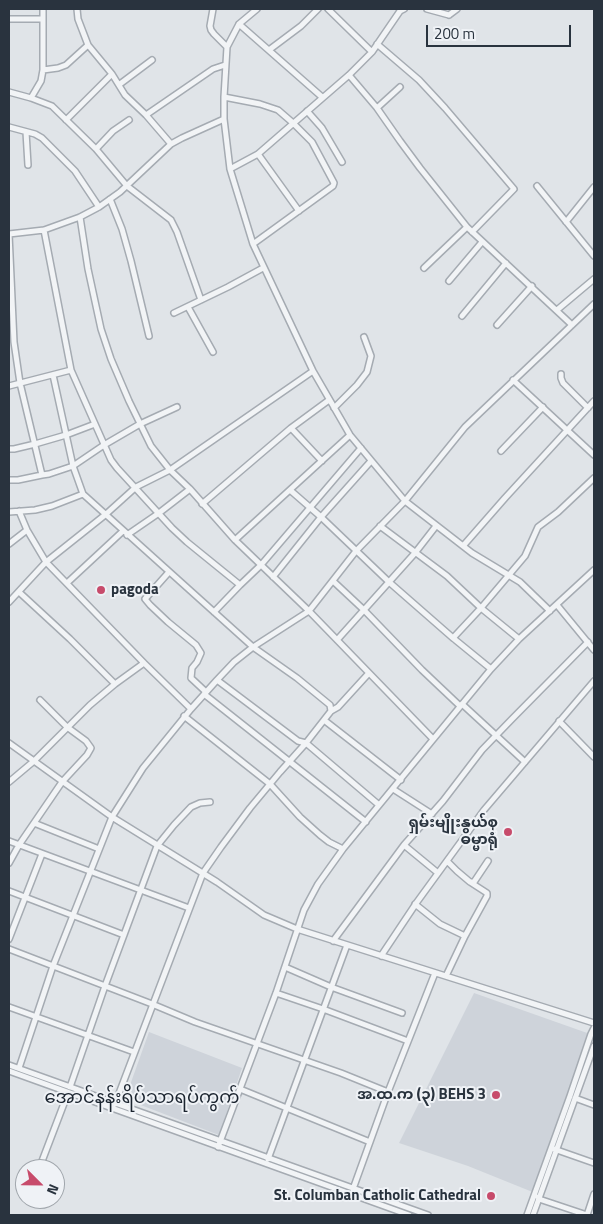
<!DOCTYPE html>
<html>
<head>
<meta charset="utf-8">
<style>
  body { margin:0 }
  #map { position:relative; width:603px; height:1224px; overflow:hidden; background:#e0e4e8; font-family:"Titillium Web",sans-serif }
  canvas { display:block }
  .frame { position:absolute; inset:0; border:10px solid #29333e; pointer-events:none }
  .north { position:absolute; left:15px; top:1159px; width:50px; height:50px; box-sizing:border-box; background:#eff2f6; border:1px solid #a0a6ac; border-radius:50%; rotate:113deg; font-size:14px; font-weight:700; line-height:20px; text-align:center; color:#29333e }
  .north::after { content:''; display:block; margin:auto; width:18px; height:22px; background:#c74b6b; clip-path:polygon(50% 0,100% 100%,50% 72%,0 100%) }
  .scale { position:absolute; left:426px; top:25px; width:145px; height:22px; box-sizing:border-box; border:2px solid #29333e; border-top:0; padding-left:6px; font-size:15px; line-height:18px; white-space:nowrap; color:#29333e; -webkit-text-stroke:4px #eff2f6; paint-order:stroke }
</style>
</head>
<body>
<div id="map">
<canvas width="603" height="1224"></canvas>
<div class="frame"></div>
<div class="north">N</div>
<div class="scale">200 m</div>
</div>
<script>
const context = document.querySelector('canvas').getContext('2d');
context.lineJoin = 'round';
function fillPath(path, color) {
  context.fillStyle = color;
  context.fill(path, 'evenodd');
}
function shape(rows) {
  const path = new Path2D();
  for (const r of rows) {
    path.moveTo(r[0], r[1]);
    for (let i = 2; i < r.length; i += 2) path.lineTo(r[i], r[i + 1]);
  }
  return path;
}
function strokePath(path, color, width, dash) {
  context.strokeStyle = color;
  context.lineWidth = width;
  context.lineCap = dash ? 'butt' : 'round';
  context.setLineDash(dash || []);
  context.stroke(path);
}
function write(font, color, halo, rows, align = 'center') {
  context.font = font + ' "Titillium Web","Noto Sans Myanmar",sans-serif';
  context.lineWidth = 4;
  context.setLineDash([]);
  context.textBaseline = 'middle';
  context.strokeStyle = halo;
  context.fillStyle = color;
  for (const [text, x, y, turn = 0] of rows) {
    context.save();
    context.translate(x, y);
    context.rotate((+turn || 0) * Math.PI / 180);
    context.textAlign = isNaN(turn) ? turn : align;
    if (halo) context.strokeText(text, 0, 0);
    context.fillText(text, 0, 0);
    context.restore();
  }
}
fillPath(shape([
  [474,993,590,1034,535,1193,468,1166,399,1143],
  [149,1032,242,1068,219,1135,125,1099]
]), '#ced3da');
const minor = shape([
  [77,9,78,19,88,45,112,74,125,95,146,115,171,144],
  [213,9,210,26,211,30,214,34,227,47],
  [257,9,239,24,227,47,224,97,224,119,230,169,253,244,313,371,350,435,405,501,472,553,520,582,550,611],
  [328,9,372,52],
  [427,9,449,15],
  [449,15,457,9],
  [9,19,43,19],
  [239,24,322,97],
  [377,44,419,80,445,108,514,189,472,232],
  [269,50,301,26,318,9],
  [43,70,58,68,66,65,88,45],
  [349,75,377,108,400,141,420,168,467,227,572,325],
  [120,84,152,60],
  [9,92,31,98,52,106,96,149,127,186,171,220,177,232,201,300],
  [224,97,260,104,278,110,293,123,312,142,334,183,333,186,322,194,253,244],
  [31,98,41,81,43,70,43,9],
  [377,108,400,87],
  [307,111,322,128,342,162],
  [146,115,213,69,225,65],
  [66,120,112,74],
  [9,127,35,134,42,138,75,171,99,207],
  [26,132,28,165],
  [96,149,113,131,129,120],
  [258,154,299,211],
  [230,169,258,154,349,75,372,52,400,11,404,9],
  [537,186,594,256],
  [110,199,122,229,131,261,149,336],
  [80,217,88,269,101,329,111,359,129,401,151,446,170,470,190,489,235,540,309,611,433,739],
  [566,222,594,187],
  [44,230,71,370,111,460,117,468,172,528,187,542,240,585],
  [424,268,467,227],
  [449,281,482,242],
  [188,307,213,352],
  [557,310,594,279],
  [174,313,228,287,263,268],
  [462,316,506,263],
  [497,325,532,286],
  [561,374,561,378,563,383,588,408],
  [53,375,73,466,83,494,253,647,297,678,330,705,331,711,306,743,280,772,250,808,221,847,203,873,115,1104],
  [513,380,594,455],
  [9,386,71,370],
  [177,407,140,424,104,445,73,466,49,474,42,475,20,383,14,342,9,234,44,230,80,217,99,207,120,192,171,144,182,138,224,119],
  [334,408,357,385,367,372,371,356,364,337],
  [291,428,322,461],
  [9,449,14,449,35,444,66,435,95,424],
  [501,451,543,407],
  [9,480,18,480,42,475],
  [290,490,321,517,389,582,453,638,491,669],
  [202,504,291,428,329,400],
  [19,511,27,530,46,562,144,663,191,709],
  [9,512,35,510,52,506,83,494],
  [380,526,447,576,481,608,519,639],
  [127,535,159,513,190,489],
  [235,540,350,435],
  [9,544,27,530],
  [463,546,505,498,594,401],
  [169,572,145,599,150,605,168,622,196,645,201,653,197,662,192,668,191,678,206,692],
  [273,577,321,517,371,461],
  [333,581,364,610,422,670,460,706],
  [67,583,123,531],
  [19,592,70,639,115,684],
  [9,602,46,562,105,515,136,487,170,470,313,371],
  [557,605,594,650],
  [214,612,240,585,261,565,361,448],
  [453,638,481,608,525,556,538,527,558,512,594,478],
  [337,640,415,553,436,526],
  [217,680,298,741,306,743,379,805],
  [204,694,366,822],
  [462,704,525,762],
  [331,711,338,707,369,673],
  [184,716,270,784,300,817,320,835,329,842,343,849],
  [324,720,401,780],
  [559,721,594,757],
  [9,743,112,817,217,882,264,915,297,929,594,1023],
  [9,782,34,761,90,705,115,684,144,663],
  [393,789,432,814],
  [34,823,99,849],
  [9,841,189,908],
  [404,845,438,873],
  [447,861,457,871,470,882,474,882,488,861],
  [9,863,19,845,62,782,87,755,91,748,86,741,67,727,40,700],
  [9,891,124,935],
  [415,904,440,924,465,936,487,896,487,893,470,882],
  [9,939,42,854],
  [333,941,404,845,443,801,482,750,512,719,588,642],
  [9,949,152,1004,195,1022,341,1073,388,1092],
  [381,956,417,902,484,810,594,681],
  [285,967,331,987,402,1013],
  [446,976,465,936],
  [276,993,323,1009,408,1041],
  [9,1007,134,1052],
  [9,1065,428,1215],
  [19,1068,53,966,112,817,143,768,191,709,217,680,234,662,253,647,309,611,356,551,405,501,465,427,594,304],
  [9,1071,409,1215],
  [70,1087,105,986,157,846,174,825,191,807,200,803,210,802],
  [240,1089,370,1142],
  [575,1098,594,1105],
  [218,1147,276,993,304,910,318,884,343,849,491,669,519,639,594,570],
  [554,1149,594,1163],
  [268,1159,347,945],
  [39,1169,68,1093],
  [353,1189,388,1092,435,973],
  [538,1197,539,1199,587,1215],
  [527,1215,570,1096,591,1034,594,1028],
  [533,1215,594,1046],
  [587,1215,594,1194]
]);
strokePath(minor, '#a5abb2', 8);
strokePath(minor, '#f2f4f6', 5);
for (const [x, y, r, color] of [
  [101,590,5,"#c74b6b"],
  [508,832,5,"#c74b6b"],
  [496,1095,5,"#c74b6b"],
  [491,1196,5,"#c74b6b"]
]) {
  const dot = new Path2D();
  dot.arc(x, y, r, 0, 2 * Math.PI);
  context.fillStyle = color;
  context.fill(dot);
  strokePath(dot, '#eff2f6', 2);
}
write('bold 15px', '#29333e', '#eff2f6', [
  ["pagoda",111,590,"left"],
  ["ရှမ်းမျိုးနွယ်စု",498,823],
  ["ဓမ္မာရုံ",498,840],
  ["အ.ထ.က (၃) BEHS 3",486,1095],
  ["St. Columban Catholic Cathedral",481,1196]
], 'right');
write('18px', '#1b242f', '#eff2f6', [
  ["အောင်နန်းရိပ်သာရပ်ကွက်",142,1099]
]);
</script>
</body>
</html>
